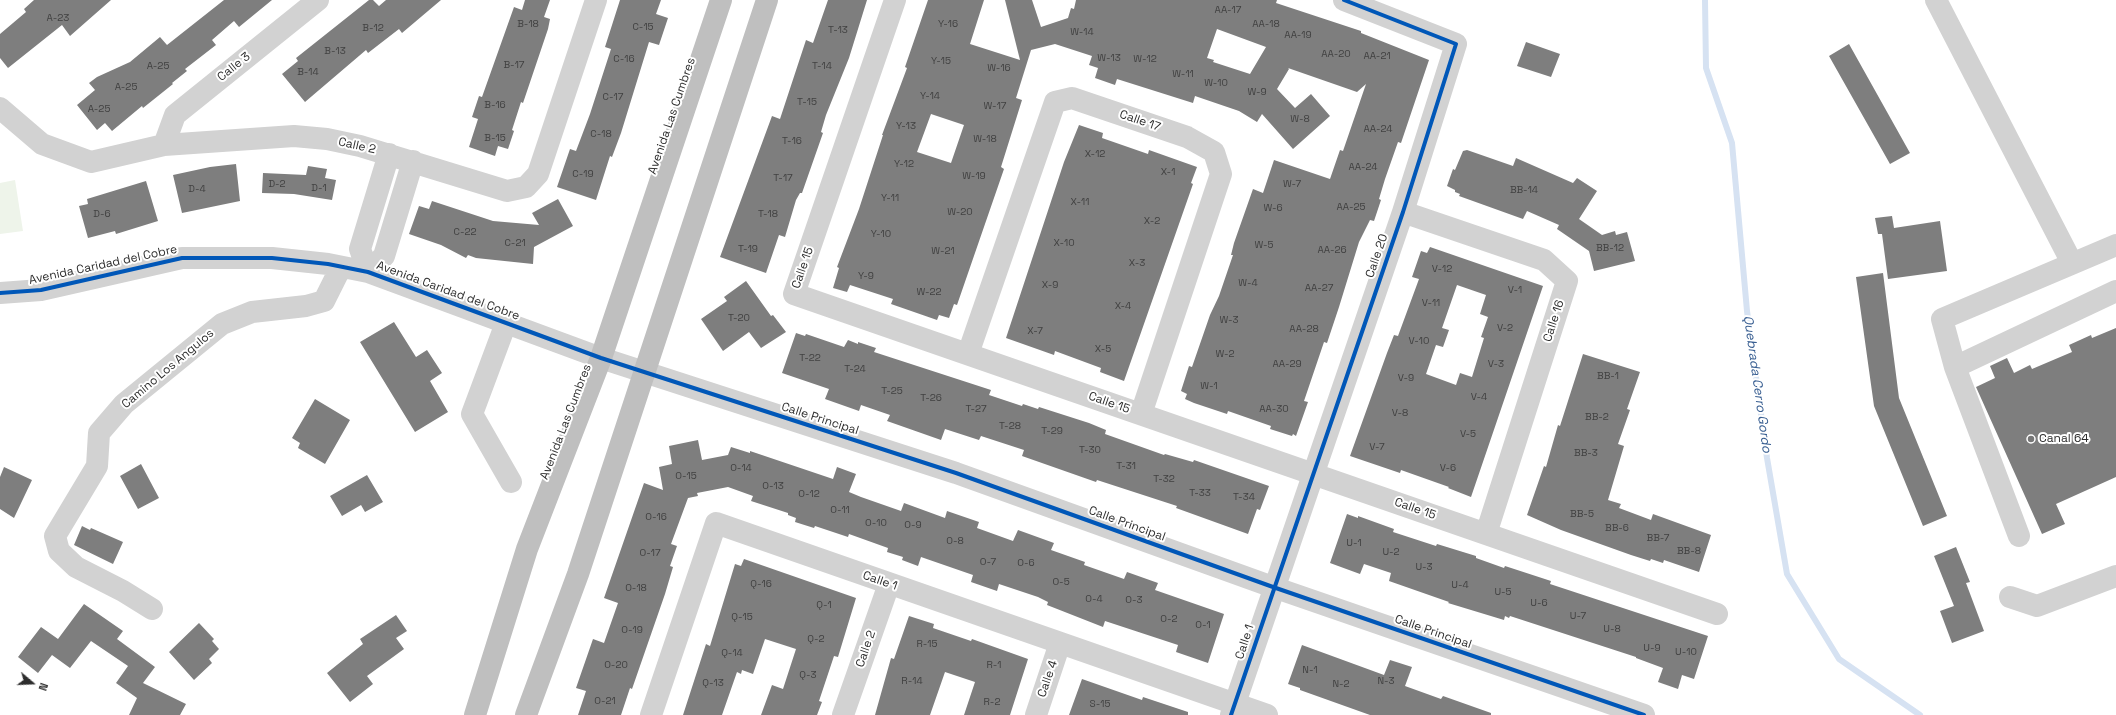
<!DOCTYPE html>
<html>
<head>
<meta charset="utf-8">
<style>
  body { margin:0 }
  #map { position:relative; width:2116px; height:715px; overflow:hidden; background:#fff; font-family:"Space Grotesk",sans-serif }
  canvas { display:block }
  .north { position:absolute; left:12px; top:663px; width:40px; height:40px; -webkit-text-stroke:3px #fff; paint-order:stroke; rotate:109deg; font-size:11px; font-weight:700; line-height:16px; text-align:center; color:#2d2d2d }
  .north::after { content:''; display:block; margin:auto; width:14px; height:18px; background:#2d2d2d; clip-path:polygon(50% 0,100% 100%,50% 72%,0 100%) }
</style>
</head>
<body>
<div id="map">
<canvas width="2116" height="715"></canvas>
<div class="north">N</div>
</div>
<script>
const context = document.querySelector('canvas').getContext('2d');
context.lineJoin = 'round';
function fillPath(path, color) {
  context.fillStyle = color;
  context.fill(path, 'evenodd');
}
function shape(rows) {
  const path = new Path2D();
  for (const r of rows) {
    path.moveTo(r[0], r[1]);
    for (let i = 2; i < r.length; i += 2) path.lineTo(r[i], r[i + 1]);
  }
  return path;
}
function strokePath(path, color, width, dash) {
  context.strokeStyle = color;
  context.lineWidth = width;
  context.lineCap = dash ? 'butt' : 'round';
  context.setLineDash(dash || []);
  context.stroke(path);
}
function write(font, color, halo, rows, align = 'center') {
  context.font = font + ' "Space Grotesk",sans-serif';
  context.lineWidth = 4;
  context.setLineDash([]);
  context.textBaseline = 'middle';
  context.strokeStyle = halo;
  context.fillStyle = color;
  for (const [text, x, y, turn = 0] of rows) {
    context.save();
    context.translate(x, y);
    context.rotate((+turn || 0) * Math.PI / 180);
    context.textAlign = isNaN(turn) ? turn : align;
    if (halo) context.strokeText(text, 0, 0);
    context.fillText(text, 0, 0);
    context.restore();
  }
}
fillPath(shape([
  [15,180,23,231,0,234,0,183]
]), '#eef4ea');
strokePath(shape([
  [1705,0,1706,68,1732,143,1747,311,1767,458,1787,574,1839,659,1920,715]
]), '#d6e2f2', 6);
fillPath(shape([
  [34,0,111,0,70,36,62,25,8,68,0,58,0,34,26,12,24,9],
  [224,0,272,0,239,27,234,21,212,40,216,45,185,69,187,71,172,83,173,84,143,108,142,106,112,131,105,123,97,130,77,105,95,90,89,83,97,77,130,62,160,37,167,45],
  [369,0,373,0,379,6,386,0,441,0,402,33,399,29,368,53,366,50,305,102,282,74,298,61,296,58],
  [525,0,550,0,544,17,550,19,548,29,523,103,521,102,512,130,514,131,508,149,498,146,495,156,469,147,478,119,472,117,479,96,482,97,514,7,522,10],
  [620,0,661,0,656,14,668,18,659,45,649,42,621,133,612,157,610,156,596,200,557,187,570,149,576,151,590,114,611,49,605,47],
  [828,0,867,0,849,58,826,115,821,132,823,133,802,193,800,193,796,200,785,237,779,235,766,273,720,257,772,116,780,119,806,40,813,43],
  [928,0,984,0,970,44,1020,60,1005,0,1032,0,1041,27,1068,18,1071,8,1074,9,1076,0,1277,0,1276,3,1361,31,1361,33,1429,60,1401,143,1398,142,1385,179,1379,199,1381,200,1374,221,1370,220,1359,242,1339,307,1327,343,1324,342,1304,401,1308,402,1296,436,1293,434,1292,436,1270,429,1271,426,1228,411,1227,414,1194,403,1185,399,1187,394,1181,391,1189,366,1192,367,1210,315,1219,296,1233,255,1231,255,1234,243,1253,189,1263,193,1274,160,1330,179,1340,150,1343,151,1366,84,1357,92,1288,68,1289,69,1277,89,1295,108,1311,94,1330,116,1293,149,1262,114,1257,122,1239,111,1195,96,1193,103,1117,79,1115,85,1095,78,1098,68,1089,65,1092,56,1055,44,1031,50,1016,98,1022,100,1001,167,1004,169,957,305,954,304,949,318,939,315,937,320,891,304,893,299,850,285,847,292,833,288,839,268,837,267,859,209,883,135,882,135,907,68,905,67],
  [1217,29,1266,47,1250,74,1213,62,1214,60,1207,58],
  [931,114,964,125,951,163,917,152],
  [1526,42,1560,54,1551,77,1517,66],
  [1849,44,1910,153,1890,164,1829,56],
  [1079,125,1103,133,1102,138,1148,154,1149,150,1197,167,1191,183,1193,184,1124,381,1100,372,1101,368,1055,351,1054,355,1006,338,1064,162],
  [1467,150,1513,166,1516,158,1573,183,1577,178,1597,191,1579,219,1602,235,1615,231,1616,235,1627,232,1635,261,1594,271,1589,251,1557,229,1559,225,1527,211,1523,219,1459,196,1460,194,1455,192,1455,190,1447,186,1453,169,1455,170,1463,151],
  [236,164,240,201,182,213,173,175,210,167],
  [308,166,327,169,325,178,336,180,332,200,294,194,262,193,263,173,306,175],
  [146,181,158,221,116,234,115,231,88,238,79,206,88,204,87,199],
  [558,199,573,226,534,247,533,264,476,258,468,255,466,258,441,245,409,234,419,206,429,209,432,201,493,221,539,225,532,213],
  [1892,216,1894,228,1940,221,1947,271,1888,279,1882,234,1878,234,1875,218],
  [1430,247,1543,286,1471,497,1448,488,1449,487,1401,470,1400,473,1350,456,1387,353,1394,335,1398,336,1419,279,1412,277,1421,251,1427,253],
  [1457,285,1486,295,1480,314,1488,317,1481,337,1484,338,1472,377,1460,373,1456,385,1426,374,1436,345,1443,347,1449,330,1442,328],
  [1883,273,1899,398,1947,516,1923,526,1874,406,1856,277],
  [746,281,771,316,773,315,786,332,761,348,749,332,723,351,701,319,727,301,724,297],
  [394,322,416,357,427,350,442,373,430,381,448,412,415,432,360,342],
  [2116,328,2116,477,2056,504,2065,524,2042,534,1976,387,1995,378,1990,366,2007,358,2014,373,2030,365,2032,369,2072,352,2069,345,2091,335,2092,338],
  [796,333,805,336,806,334,844,347,848,340,858,344,858,342,876,348,874,352,991,390,989,395,1022,406,1023,404,1038,409,1039,407,1089,423,1106,430,1105,434,1164,455,1165,454,1193,462,1194,460,1269,486,1260,510,1257,509,1248,534,1176,508,1177,506,1097,480,1096,482,1022,456,1024,450,981,436,979,440,945,429,941,440,887,421,890,415,861,405,859,411,825,399,829,389,782,373],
  [1583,354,1640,372,1627,409,1630,410,1618,444,1624,446,1608,500,1621,504,1619,508,1651,520,1653,514,1711,535,1699,572,1664,560,1663,563,1651,559,1650,561,1631,555,1561,530,1527,515,1544,466,1546,467,1558,425,1560,426],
  [315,399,350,420,325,464,298,448,300,443,292,438],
  [698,440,702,460,728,455,731,447,750,453,750,451,833,479,837,467,856,474,849,492,861,497,901,511,904,503,945,518,947,511,979,522,977,528,1013,541,1018,530,1054,543,1051,550,1085,562,1084,565,1124,579,1127,572,1158,583,1155,590,1224,614,1208,663,1176,652,1178,645,1105,621,1103,627,1047,605,1048,602,1038,597,999,584,997,591,971,582,973,575,921,557,918,566,902,560,903,557,887,552,888,548,849,534,848,537,815,526,814,528,795,522,796,518,788,515,788,513,751,501,753,496,728,487,697,493,698,496,688,498,671,544,677,546,670,566,673,567,665,594,632,689,630,688,621,715,578,715,586,691,576,688,593,639,604,643,618,603,604,598,644,483,663,490,659,467,672,464,669,446],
  [141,464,159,498,138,509,120,476],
  [4,467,32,480,14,518,0,509,0,477],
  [367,475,383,502,365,512,361,505,342,516,330,496],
  [1347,514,1358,518,1358,516,1394,529,1393,532,1436,546,1437,544,1476,556,1476,558,1504,568,1505,566,1551,581,1550,584,1708,636,1694,679,1682,675,1678,689,1658,682,1663,668,1636,658,1636,657,1510,616,1509,618,1505,616,1504,620,1448,603,1449,602,1389,581,1391,573,1364,564,1360,574,1330,563],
  [82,526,90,530,91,528,123,542,113,564,74,545],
  [1956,547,1970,582,1966,583,1984,631,1952,643,1940,611,1954,606,1934,556],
  [744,559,856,598,838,657,834,656,819,701,822,702,817,715,761,715,772,685,783,689,796,649,765,639,753,674,742,670,741,674,737,672,722,715,683,715,706,644,710,646,735,564,741,566],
  [84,604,123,631,117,639,155,667,143,683,186,704,180,715,129,715,137,698,116,683,128,666,91,641,70,668,52,655,38,673,18,657,41,627,58,639],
  [396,615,407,631,396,638,404,649,367,676,373,684,350,702,327,673,363,644,360,639],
  [909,616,934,624,933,628,971,641,972,639,1028,659,1010,715,964,715,975,682,945,672,930,715,875,715,891,658,894,659],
  [199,623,214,639,212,641,219,649,209,659,212,663,194,680,169,652],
  [1302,645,1384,675,1390,660,1412,667,1405,686,1441,699,1443,696,1491,713,1491,715,1370,715,1300,690,1300,688,1288,684],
  [1082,679,1142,700,1143,697,1188,712,1188,715,1069,715]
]), '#7e7e7e');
strokePath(shape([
  [895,0,794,294,1717,614],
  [1936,0,2072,263],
  [0,108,42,144,91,162,164,145,294,136,327,139,360,146,507,191,526,187,538,174,596,0],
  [164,145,175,115,318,0],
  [389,154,360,249,368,272,384,256,413,161],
  [1403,212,1544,260,1567,281,1486,534],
  [2116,245,1942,319,1955,367,2116,291],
  [0,293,41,290,182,258,272,258,328,264,368,272,601,358,956,473,1273,587,1644,715],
  [506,323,472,414,511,482],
  [968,354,1055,102,1072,98,1187,137,1214,152,1221,174,1141,414],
  [1955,367,2019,536],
  [2010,597,2037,606,2116,576],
  [152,609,123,591,76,567,59,551,55,536,97,466,99,433,124,404,222,324,252,312,306,306,324,301,341,267],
  [651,715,716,523,1267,715],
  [843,715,889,584],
  [1036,715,1060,643],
  [1231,715,1403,212,1456,44,1344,0]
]), '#d2d2d2', 22);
strokePath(shape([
  [475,715,527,549,601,358,721,0],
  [526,715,578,574,767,0]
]), '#bfbfbf', 22);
strokePath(shape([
  [0,293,41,290,182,258,272,258,328,264,368,272,601,358,956,473,1273,587,1644,715],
  [1231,715,1403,212,1456,44,1344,0]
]), '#0057b8', 4);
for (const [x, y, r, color] of [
  [2031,439,4,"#767676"]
]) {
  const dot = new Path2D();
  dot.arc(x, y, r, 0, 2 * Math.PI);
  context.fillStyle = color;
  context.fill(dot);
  strokePath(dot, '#fff', 1.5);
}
write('10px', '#414141', null, [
  ["AA-17",1228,10],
  ["A-23",58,18],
  ["B-18",528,24],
  ["Y-16",948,24],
  ["AA-18",1266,24],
  ["C-15",643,27],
  ["B-12",373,28],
  ["T-13",838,30],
  ["W-14",1082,32],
  ["AA-19",1298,35],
  ["B-13",335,51],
  ["AA-20",1336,54],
  ["AA-21",1377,56],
  ["W-13",1109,58],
  ["C-16",624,59],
  ["W-12",1145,59],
  ["Y-15",941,61],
  ["B-17",514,65],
  ["A-25",158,66],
  ["T-14",822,66],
  ["W-16",999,68],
  ["B-14",308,72],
  ["W-11",1183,74],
  ["W-10",1216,83],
  ["A-25",126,87],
  ["W-9",1257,92],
  ["Y-14",930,96],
  ["C-17",613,97],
  ["T-15",807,102],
  ["B-16",495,105],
  ["W-17",995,106],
  ["A-25",99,109],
  ["W-8",1300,119],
  ["Y-13",906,126],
  ["AA-24",1378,129],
  ["C-18",601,134],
  ["B-15",495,138],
  ["W-18",985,139],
  ["T-16",792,141],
  ["X-12",1095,154],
  ["Y-12",904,164],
  ["AA-24",1363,167],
  ["X-1",1168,172],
  ["C-19",583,174],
  ["W-19",974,176],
  ["T-17",783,178],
  ["D-2",277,184],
  ["W-7",1292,184],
  ["D-1",319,188],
  ["D-4",197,189],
  ["BB-14",1524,190],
  ["Y-11",890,198],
  ["X-11",1080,202],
  ["AA-25",1351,207],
  ["W-6",1273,208],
  ["W-20",960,212],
  ["D-6",102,214],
  ["T-18",768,214],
  ["X-2",1152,221],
  ["C-22",465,232],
  ["Y-10",881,234],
  ["C-21",515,243],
  ["X-10",1064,243],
  ["W-5",1264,245],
  ["BB-12",1610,248],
  ["T-19",748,249],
  ["AA-26",1332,250],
  ["W-21",943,251],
  ["X-3",1137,263],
  ["V-12",1442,269],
  ["Y-9",866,276],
  ["W-4",1248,283],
  ["X-9",1050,285],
  ["AA-27",1319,288],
  ["V-1",1515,290],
  ["W-22",929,292],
  ["V-11",1431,303],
  ["X-4",1123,306],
  ["T-20",739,318],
  ["W-3",1229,320],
  ["V-2",1505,328],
  ["AA-28",1304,329],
  ["X-7",1035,331],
  ["V-10",1419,341],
  ["X-5",1103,349],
  ["W-2",1225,354],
  ["T-22",810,358],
  ["AA-29",1287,364],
  ["V-3",1496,364],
  ["T-24",855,369],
  ["BB-1",1608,376],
  ["V-9",1406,378],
  ["W-1",1209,386],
  ["T-25",892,391],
  ["V-4",1479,397],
  ["T-26",931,398],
  ["T-27",976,409],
  ["AA-30",1274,409],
  ["V-8",1400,413],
  ["BB-2",1597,417],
  ["T-28",1010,426],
  ["T-29",1052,431],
  ["V-5",1468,434],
  ["V-7",1377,447],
  ["T-30",1090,450],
  ["BB-3",1586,453],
  ["T-31",1126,466],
  ["O-14",741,468],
  ["V-6",1448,468],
  ["O-15",686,476],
  ["T-32",1164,479],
  ["O-13",773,486],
  ["T-33",1200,493],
  ["O-12",809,494],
  ["T-34",1244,497],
  ["O-11",840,510],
  ["BB-5",1582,514],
  ["O-16",656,517],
  ["O-10",876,523],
  ["O-9",913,525],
  ["BB-6",1617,528],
  ["BB-7",1658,538],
  ["O-8",955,541],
  ["U-1",1354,543],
  ["BB-8",1689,551],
  ["U-2",1391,552],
  ["O-17",650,553],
  ["O-7",988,562],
  ["O-6",1026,563],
  ["U-3",1424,567],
  ["O-5",1061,582],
  ["Q-16",761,584],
  ["U-4",1460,585],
  ["O-18",636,588],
  ["U-5",1503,592],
  ["O-4",1094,599],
  ["O-3",1134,600],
  ["U-6",1539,603],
  ["Q-1",824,605],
  ["U-7",1578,616],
  ["Q-15",742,617],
  ["O-2",1169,619],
  ["O-1",1203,625],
  ["U-8",1612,629],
  ["O-19",632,630],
  ["Q-2",816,639],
  ["R-15",927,644],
  ["U-9",1652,648],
  ["U-10",1686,652],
  ["Q-14",732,653],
  ["O-20",616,665],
  ["R-1",994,665],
  ["N-1",1310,670],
  ["Q-3",808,675],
  ["R-14",912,681],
  ["N-3",1386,681],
  ["Q-13",713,683],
  ["N-2",1341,684],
  ["O-21",605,701],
  ["R-2",992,702],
  ["S-15",1100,704]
]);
write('12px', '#2d2d2d', '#fff', [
  ["Calle 3",234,67,-39],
  ["Avenida Las Cumbres",672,116,-71],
  ["Calle 17",1140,121,19],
  ["Calle 2",357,146,13],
  ["Calle 20",1377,256,-71],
  ["Avenida Caridad del Cobre",103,265,-12],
  ["Calle 15",803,268,-71],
  ["Avenida Caridad del Cobre",448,291,20],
  ["Calle 16",1554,321,-72],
  ["Camino Los Angulos",168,369,-40],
  ["Calle 15",1109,403,19],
  ["Calle Principal",820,419,18],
  ["Avenida Las Cumbres",566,422,-69],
  ["Calle 15",1415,509,19],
  ["Calle Principal",1127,524,20],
  ["Calle 1",880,581,19],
  ["Calle Principal",1433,632,19],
  ["Calle 1",1245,642,-72],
  ["Calle 2",866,649,-71],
  ["Calle 4",1048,679,-71]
]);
write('12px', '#2d2d2d', '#fff', [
  ["Canal 64",2039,439]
], 'left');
write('italic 13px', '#385e91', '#fff', [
  ["Quebrada Cerro Gordo",1757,384,82]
]);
</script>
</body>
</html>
